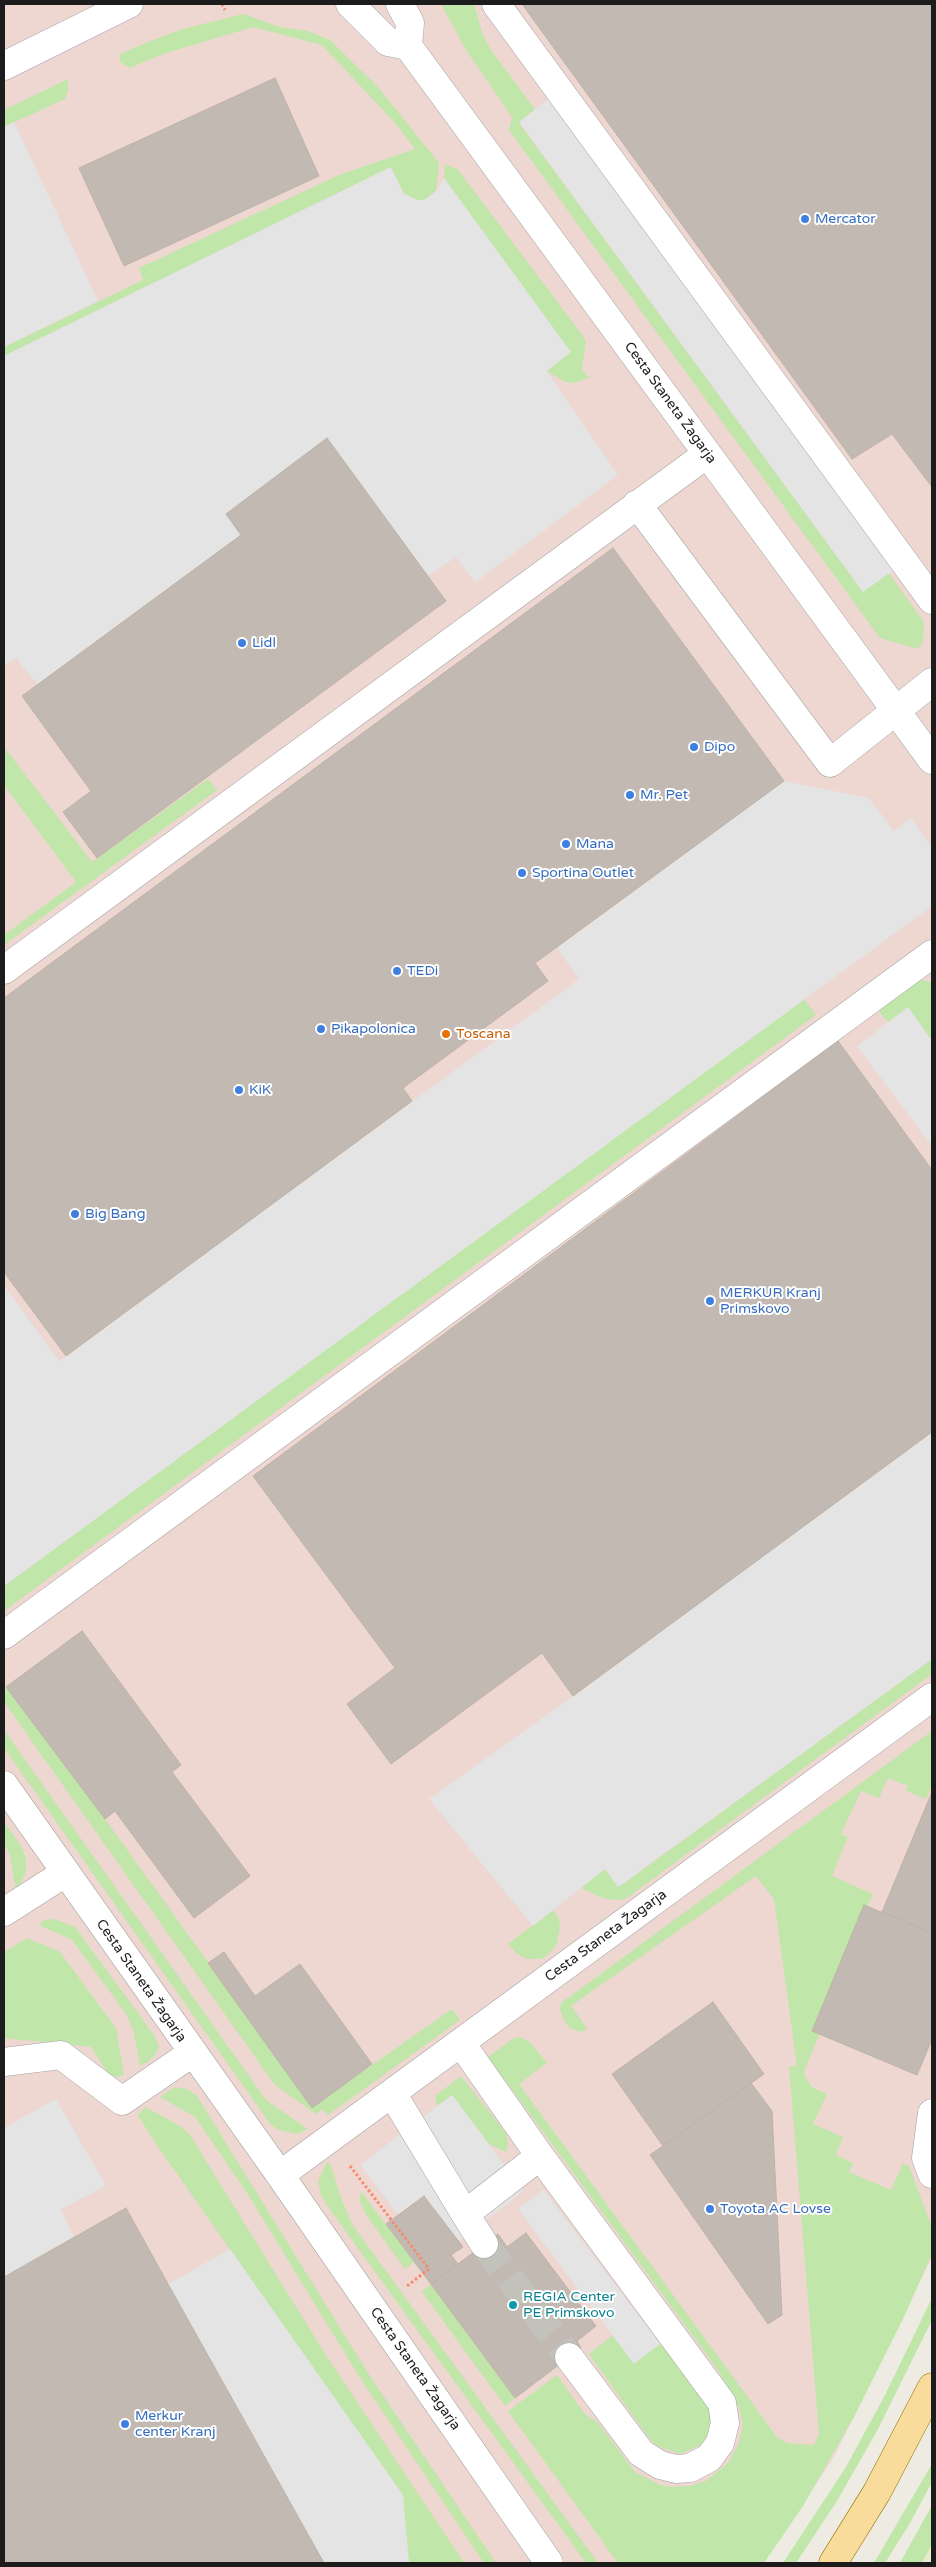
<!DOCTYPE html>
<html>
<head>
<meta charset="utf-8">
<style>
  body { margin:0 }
  #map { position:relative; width:936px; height:2567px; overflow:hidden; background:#edebe2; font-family:"Varela Round",sans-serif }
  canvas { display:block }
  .frame { position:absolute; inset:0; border:5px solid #1c1c1c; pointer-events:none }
</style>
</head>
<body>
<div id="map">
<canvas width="936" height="2567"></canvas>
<div class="frame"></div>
</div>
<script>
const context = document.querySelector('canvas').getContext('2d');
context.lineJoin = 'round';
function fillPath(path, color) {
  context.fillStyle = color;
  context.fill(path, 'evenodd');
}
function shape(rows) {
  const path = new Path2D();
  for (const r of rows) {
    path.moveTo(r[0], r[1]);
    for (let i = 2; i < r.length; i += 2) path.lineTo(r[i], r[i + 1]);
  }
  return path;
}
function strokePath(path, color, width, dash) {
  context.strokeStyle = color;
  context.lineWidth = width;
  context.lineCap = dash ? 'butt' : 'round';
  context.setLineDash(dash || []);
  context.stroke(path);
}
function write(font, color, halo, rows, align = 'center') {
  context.font = font + ' "Varela Round",sans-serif';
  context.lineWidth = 4;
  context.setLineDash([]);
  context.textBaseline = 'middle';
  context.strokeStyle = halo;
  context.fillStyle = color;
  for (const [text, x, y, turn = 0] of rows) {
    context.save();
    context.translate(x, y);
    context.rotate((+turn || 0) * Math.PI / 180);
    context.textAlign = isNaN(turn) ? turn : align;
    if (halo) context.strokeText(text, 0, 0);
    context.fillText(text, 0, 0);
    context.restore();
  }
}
fillPath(shape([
  [4,4,932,4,932,2257,834,2457,763,2563,4,2563]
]), '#eed6d1');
fillPath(shape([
  [932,2544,932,2563,922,2563]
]), '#e6eccd');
fillPath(shape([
  [441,4,474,4,483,35,491,50,535,109,519,123,863,592,889,573,924,622,923,641,918,649,880,638,509,130,512,117,466,50],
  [243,14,280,27,308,31,330,40,377,86,439,163,436,191,424,200,417,200,404,194,391,167,4,356,4,347,143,280,139,268,339,175,415,149,396,124,322,45,253,27,163,54,130,68,120,62,120,54,153,40,183,29],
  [68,79,68,91,65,99,4,127,4,110],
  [445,164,457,169,462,175,583,336,586,341,582,369,589,378,573,383,565,382,547,371,570,352,444,178],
  [4,747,92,862,208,779,217,790,4,945,4,935,76,882,4,785],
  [918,978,932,983,932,1041,908,1007,889,1022,880,1013,878,1004],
  [804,999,816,1015,4,1611,4,1586],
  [932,1659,932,1674,624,1900,605,1899,581,1888,605,1869,619,1887],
  [6,1687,105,1819,312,2107,452,2009,460,2020,328,2115,323,2109,316,2114,275,2085,4,1702],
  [4,1730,266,2100,308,2129,297,2134,279,2130,271,2125,4,1748],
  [932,1731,932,1785,926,1799,906,1791,908,1786,888,1778,879,1798,861,1791,841,1834,848,1837,832,1876,873,1894,826,2003,831,2006,804,2072,805,2077,813,2088,827,2094,813,2124,843,2137,836,2155,853,2163,849,2172,891,2190,903,2163,909,2166,932,2228,932,2254,903,2319,854,2417,803,2506,764,2563,618,2563,508,2411,557,2375,584,2413,598,2423,635,2472,660,2485,673,2487,689,2486,706,2481,728,2463,738,2445,743,2425,739,2407,718,2370,488,2057,514,2038,520,2037,531,2043,547,2063,519,2084,777,2437,787,2443,814,2445,819,2434,789,2066,797,2066,774,1899,756,1876,571,2006,587,2028,582,2032,571,2029,564,2021,560,2009,561,2003],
  [4,1822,22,1847,26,1859,26,1872,16,1892,10,1855,4,1843],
  [553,1910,559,1919,560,1928,556,1946,544,1958,538,1959,527,1959,517,1954,508,1944],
  [54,1919,75,1927,154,2035,159,2046,155,2055,148,2062,140,2065,134,2033,127,2015,71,1939,38,1925,45,1920],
  [27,1938,60,1952,116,2028,124,2075,111,2078,91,2047,4,2038,4,1952],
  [461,2076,506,2133,508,2144,506,2152,489,2144,452,2095,437,2106,435,2096],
  [175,2087,187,2089,197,2096,368,2373,496,2563,484,2563,360,2378,247,2193,195,2117,160,2097],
  [145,2107,182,2127,190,2135,322,2349,464,2563,409,2563,402,2495,152,2138,138,2115],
  [327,2162,331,2165,340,2195,352,2224,598,2563,586,2563,328,2207,321,2195,318,2181],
  [361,2193,363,2194,414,2262,405,2269,366,2215,359,2199],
  [431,2284,515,2398,505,2406,422,2292],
  [932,2298,932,2320,878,2429,837,2501,796,2563,783,2563,846,2467,885,2395],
  [613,2335,634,2363,660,2344,667,2350,708,2407,712,2419,708,2434,701,2445,680,2454,657,2446,649,2438,589,2354],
  [932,2464,932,2482,910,2523,885,2563,874,2563],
  [932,2505,932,2544,922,2563,900,2563]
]), '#c0e7a9');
fillPath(shape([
  [559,91,905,562,863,592,519,122],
  [14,122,98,301,4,347,4,127],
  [391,167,404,194,417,200,424,200,436,191,444,178,571,352,547,371,618,475,475,583,456,557,428,576,327,439,226,513,241,535,38,685,16,658,4,666,4,356],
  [784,781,869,798,894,831,911,818,932,847,932,906,4,1586,4,1285,59,1361,579,979,557,948],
  [908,1007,932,1041,932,1146,857,1046],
  [932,1432,932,1659,618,1887,605,1869,533,1926,429,1799,573,1696],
  [452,2095,524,2191,433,2260,360,2165],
  [56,2099,106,2186,61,2209,74,2238,4,2277,4,2128],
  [543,2189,660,2344,634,2364,518,2209],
  [230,2249,403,2495,409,2563,324,2563,168,2284]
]), '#e4e4e4');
const building = shape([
  [522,4,932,4,932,487,892,434,852,459,522,4],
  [275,78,319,176,124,266,79,168,275,78],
  [327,438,446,601,97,858,63,812,91,791,22,696,241,535,226,514,327,438],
  [613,548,784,781,535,963,548,981,403,1088,412,1101,66,1356,4,1272,4,998,613,548],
  [838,1041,932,1170,932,1432,573,1696,542,1653,391,1764,347,1704,395,1668,253,1476,838,1041],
  [82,1631,181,1765,172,1772,250,1876,194,1918,115,1811,105,1819,6,1687,82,1631],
  [932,1792,932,1933,882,1912,932,1792],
  [864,1905,932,1933,932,2039,917,2075,812,2031,864,1905],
  [224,1952,255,1996,300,1964,372,2064,312,2108,208,1963,224,1952],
  [713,2002,764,2074,663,2146,612,2074,713,2002],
  [751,2083,772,2111,782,2315,768,2324,650,2155,751,2083],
  [424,2196,463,2247,451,2255,458,2264,431,2284,386,2224,424,2196],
  [126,2208,168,2284,324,2563,4,2563,4,2277,126,2208],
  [526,2233,596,2326,577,2341,581,2348,515,2398,431,2284,498,2234,507,2247,526,2233]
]);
fillPath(building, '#c2bab2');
strokePath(building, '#bfb3a5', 1);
strokePath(shape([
  [484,2244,569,2357]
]), '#c3c2ba', 28, [28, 14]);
const minor = shape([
  [350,4,388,42,408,46],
  [400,4,410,23,408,46,932,760],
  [496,4,932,600],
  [4,66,129,4],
  [637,504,830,763,932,682],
  [4,970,707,454],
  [4,1635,932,954],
  [4,1785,280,2175,549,2563],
  [4,1912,65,1873],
  [461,2043,540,2156,722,2403,725,2423,720,2443,709,2458,690,2468,676,2469,660,2465,641,2453,569,2357],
  [4,2062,61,2055,122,2101,192,2053],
  [392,2093,465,2214,540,2156],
  [932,2113,926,2158,932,2174],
  [280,2175,932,1697],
  [465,2214,484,2244]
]);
const major = shape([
  [833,2563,877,2492,932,2387]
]);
strokePath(minor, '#a3a3a3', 29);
strokePath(major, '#917304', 29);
strokePath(shape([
  [222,4,225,10],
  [350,2166,429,2269,407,2286]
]), '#f68a6b', 3, [2.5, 2.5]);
strokePath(minor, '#fff', 28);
strokePath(major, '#f9dc9c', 28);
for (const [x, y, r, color] of [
  [805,219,5,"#3f7fe0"],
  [242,643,5,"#3f7fe0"],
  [694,747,5,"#3f7fe0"],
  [630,795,5,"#3f7fe0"],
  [566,844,5,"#3f7fe0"],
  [522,873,5,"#3f7fe0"],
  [397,971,5,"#3f7fe0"],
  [321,1029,5,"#3f7fe0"],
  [446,1034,5,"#e8710a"],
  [239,1090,5,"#3f7fe0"],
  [75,1214,5,"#3f7fe0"],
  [710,1301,5,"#3f7fe0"],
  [710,2209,5,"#3f7fe0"],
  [513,2305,5,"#0f9aa8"],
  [125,2424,5,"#3f7fe0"]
]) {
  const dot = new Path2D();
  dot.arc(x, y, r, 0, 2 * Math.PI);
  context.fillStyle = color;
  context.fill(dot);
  strokePath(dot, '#fff', 2);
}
write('14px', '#366cbe', '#fff', [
  ["Mercator",815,219],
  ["Lidl",252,643],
  ["Dipo",704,747],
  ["Mr. Pet",640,795],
  ["Mana",576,844],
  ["Sportina Outlet",532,873],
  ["TEDi",407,971],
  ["Pikapolonica",331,1029],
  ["KiK",249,1090],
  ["Big Bang",85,1214],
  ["MERKUR Kranj",720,1293],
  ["Primskovo",720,1309],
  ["Toyota AC Lovse",720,2209],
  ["Merkur",135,2416],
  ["center Kranj",135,2432]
], 'left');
write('14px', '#1c1c1c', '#fff', [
  ["Cesta Staneta Žagarja",670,403,54],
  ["Cesta Staneta Žagarja",606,1936,-36],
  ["Cesta Staneta Žagarja",141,1981,55],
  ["Cesta Staneta Žagarja",415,2369,55]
]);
write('14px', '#c56008', '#fff', [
  ["Toscana",456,1034]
], 'left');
write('14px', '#0d838f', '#fff', [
  ["REGIA Center",523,2297],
  ["PE Primskovo",523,2313]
], 'left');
</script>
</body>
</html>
